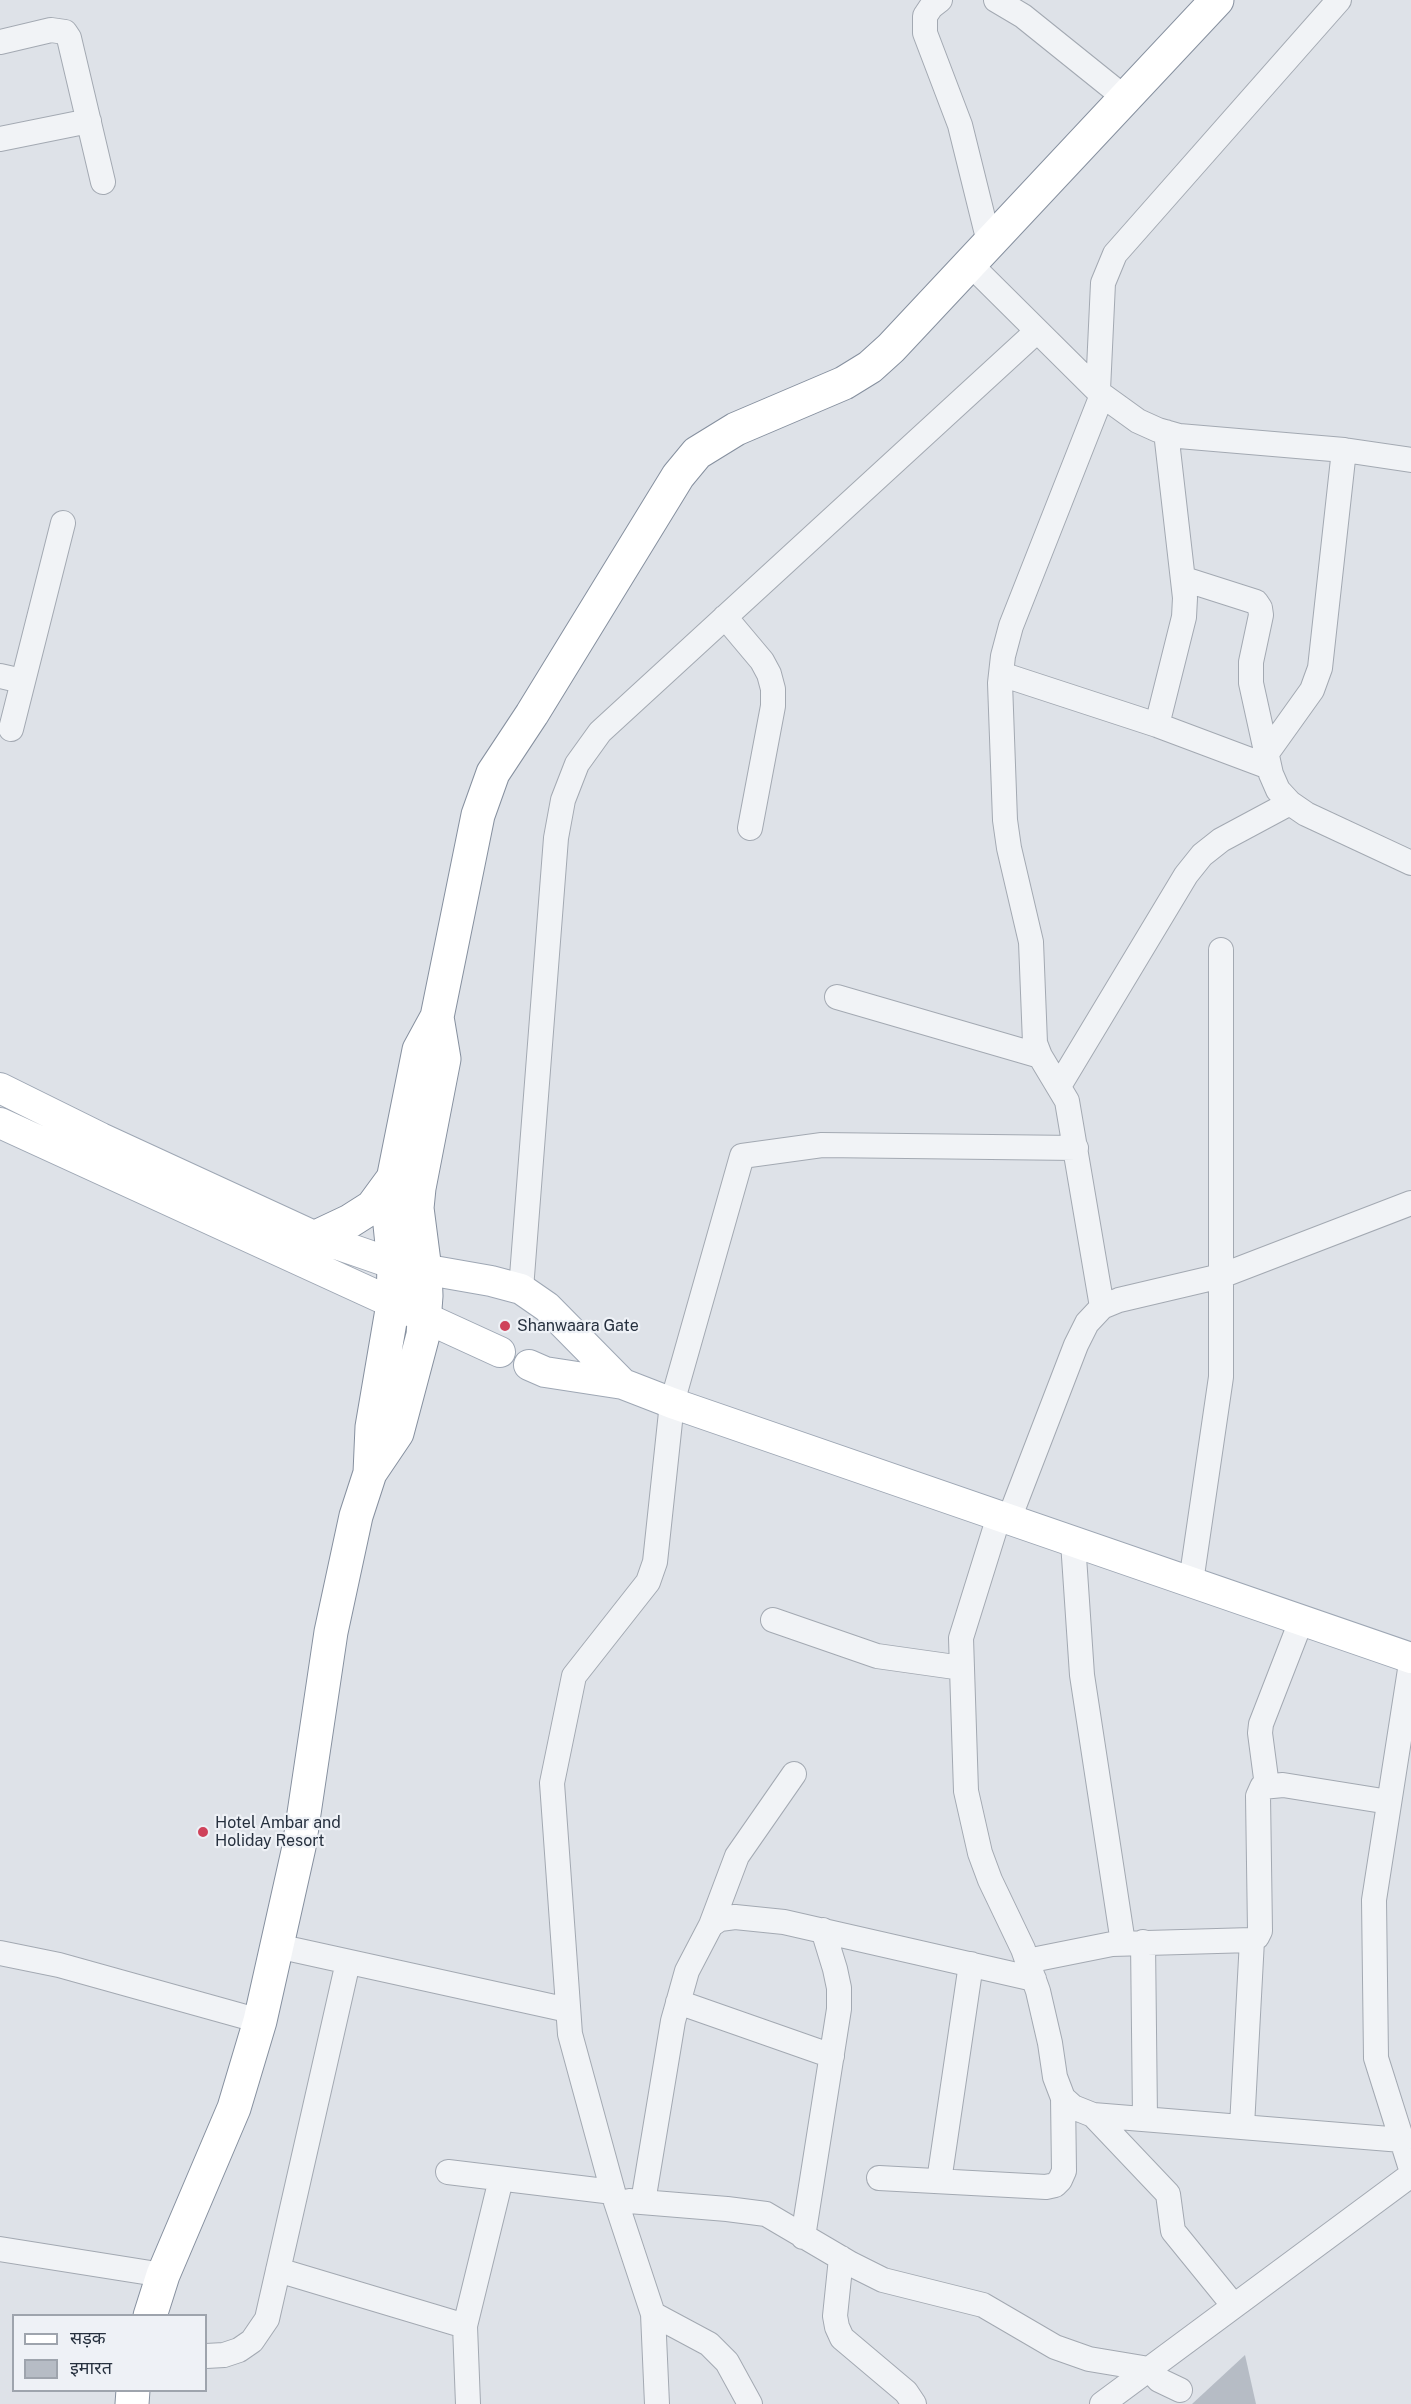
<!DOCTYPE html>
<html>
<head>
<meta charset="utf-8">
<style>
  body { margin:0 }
  #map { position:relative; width:1411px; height:2404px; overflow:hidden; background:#dee2e8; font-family:"Public Sans","Noto Sans Devanagari",sans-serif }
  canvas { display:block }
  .legend { position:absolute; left:12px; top:2314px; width:195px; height:78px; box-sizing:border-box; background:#eef1f6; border:2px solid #9ea4ad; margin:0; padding:8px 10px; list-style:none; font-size:18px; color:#27313f }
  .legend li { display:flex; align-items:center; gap:12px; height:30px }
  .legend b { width:30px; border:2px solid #9ea4ad }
</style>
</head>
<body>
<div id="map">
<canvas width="1411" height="2404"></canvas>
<ul class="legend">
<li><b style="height:8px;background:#fff"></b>सड़क</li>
<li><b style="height:16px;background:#b6bcc5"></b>इमारत</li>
</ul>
</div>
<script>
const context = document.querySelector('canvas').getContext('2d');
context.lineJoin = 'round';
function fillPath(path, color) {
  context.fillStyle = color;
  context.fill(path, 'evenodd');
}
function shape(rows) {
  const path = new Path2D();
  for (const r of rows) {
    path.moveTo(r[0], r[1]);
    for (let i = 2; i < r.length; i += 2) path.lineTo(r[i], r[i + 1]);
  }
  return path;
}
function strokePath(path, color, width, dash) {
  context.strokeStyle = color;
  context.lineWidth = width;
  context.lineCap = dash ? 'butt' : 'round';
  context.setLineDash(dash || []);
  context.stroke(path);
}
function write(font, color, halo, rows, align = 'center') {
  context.font = font + ' "Public Sans",sans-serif';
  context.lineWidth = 4.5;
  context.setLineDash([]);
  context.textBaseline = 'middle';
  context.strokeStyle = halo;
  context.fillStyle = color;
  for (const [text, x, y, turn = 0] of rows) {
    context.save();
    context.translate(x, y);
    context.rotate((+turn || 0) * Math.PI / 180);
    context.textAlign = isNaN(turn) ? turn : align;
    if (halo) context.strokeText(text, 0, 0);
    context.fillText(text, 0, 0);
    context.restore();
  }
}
fillPath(shape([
  [1245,2355,1256,2404,1192,2404]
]), '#b6bcc5');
const minor = shape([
  [940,0,931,7,925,16,925,33,960,125,989,242],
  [996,0,1023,16,1125,98],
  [0,42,51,30,65,32,69,38,103,182],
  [0,139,89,121],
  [970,264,1102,395,1138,421,1158,430,1179,436,1344,450,1411,460],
  [1098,390,1103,283,1115,254,1339,0],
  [1184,579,1256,602,1260,608,1261,615,1251,662,1251,683,1271,774,1278,790,1290,803,1306,814,1411,863],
  [725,617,762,661,769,674,773,689,773,706,750,828],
  [1001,674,1157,725,1269,767],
  [0,676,22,681],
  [1157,725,1184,617,1185,598,1166,432],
  [11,729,63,523],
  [1267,753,1312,690,1320,668,1344,450],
  [837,997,1040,1056],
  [1059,1086,1186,875,1202,855,1221,840,1290,803],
  [521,1289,556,838,563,800,577,764,600,732,1036,332],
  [1102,1307,1067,1101,1040,1056,1035,1043,1031,942,1009,848,1005,820,1000,683,1003,656,1011,626,1102,395],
  [999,1516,961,1638,966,1791,980,1853,990,1880,1023,1949,1038,1991,1050,2043,1055,2077,1063,2098,1073,2107,1093,2115,1402,2140],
  [1009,1519,1076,1345,1087,1323,1102,1307,1119,1300,1221,1276,1411,1203],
  [1073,1542,1082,1675,1123,1943],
  [1191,1582,1221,1377,1221,950],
  [773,1620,877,1656,962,1668],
  [1411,1663,1374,1900,1376,2058,1411,2169],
  [1267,1786,1260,1733,1261,1724,1301,1621],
  [711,1925,737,1856,794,1774],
  [1143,1942,1145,2118],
  [277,1946,568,2010],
  [0,1953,59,1965,260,2021],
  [1027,1961,1112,1944,1252,1940,1257,1937,1260,1931,1258,1796,1262,1787,1283,1785,1389,1802],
  [678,2002,832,2056],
  [1093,2115,1168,2194,1173,2231,1234,2306],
  [1242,2126,1252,1940],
  [448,2172,613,2192],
  [879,2178,1046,2187,1055,2185,1060,2180,1064,2171,1063,2098],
  [939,2181,971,1964],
  [629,2201,727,2209,766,2214,851,2264,883,2280,983,2305,1055,2347,1089,2359,1149,2369,1159,2380,1180,2390],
  [643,2202,673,2021,687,1971,711,1925,720,1919,735,1917,784,1922,1034,1979],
  [803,2237,839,2009,839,1988,835,1969,823,1930],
  [0,2249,163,2275],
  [841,2258,835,2316,837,2327,842,2338,906,2392,914,2404],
  [278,2270,465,2326],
  [653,2314,657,2404],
  [206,2356,224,2355,239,2350,252,2341,267,2319,348,1962],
  [468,2404,465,2326,501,2179],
  [750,2404,727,2362,709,2344,653,2314,615,2199,570,2034,552,1783,574,1676,648,1582,655,1562,672,1403,742,1156,822,1145,1076,1148],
  [1102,2404,1411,2175]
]);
const major = shape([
  [0,1088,101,1138,316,1237,394,1264,491,1281,521,1289,547,1307,623,1384],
  [0,1123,500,1352],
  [529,1365,545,1372,623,1384,672,1403,1411,1658]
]);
const highway = shape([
  [316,1237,350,1221,372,1207,394,1177],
  [370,1473,372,1427,393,1304,394,1264,388,1205,419,1050,437,1017,478,815,493,773,532,714,678,476,697,453,736,429,844,383,870,367,891,348,1217,0],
  [150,2316,163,2275,234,2108,260,2021,299,1847,331,1632,356,1516,370,1473,397,1433,423,1335,426,1296,425,1270,417,1208,419,1188,444,1059,437,1017],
  [132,2404,133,2390]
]);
strokePath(minor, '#a3a9b2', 26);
strokePath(major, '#9ea7b4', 32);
strokePath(highway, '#86909f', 35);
strokePath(minor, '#f1f3f6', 24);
strokePath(major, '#fff', 30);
strokePath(highway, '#fff', 33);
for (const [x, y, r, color] of [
  [505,1326,6,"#cf425a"],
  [203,1832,6,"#cf425a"]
]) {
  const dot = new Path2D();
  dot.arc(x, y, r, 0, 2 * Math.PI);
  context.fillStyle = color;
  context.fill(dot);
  strokePath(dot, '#eef1f6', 2);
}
write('16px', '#27313f', '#eef1f6', [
  ["Shanwaara Gate",517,1326],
  ["Hotel Ambar and",215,1823],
  ["Holiday Resort",215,1841]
], 'left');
</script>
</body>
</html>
